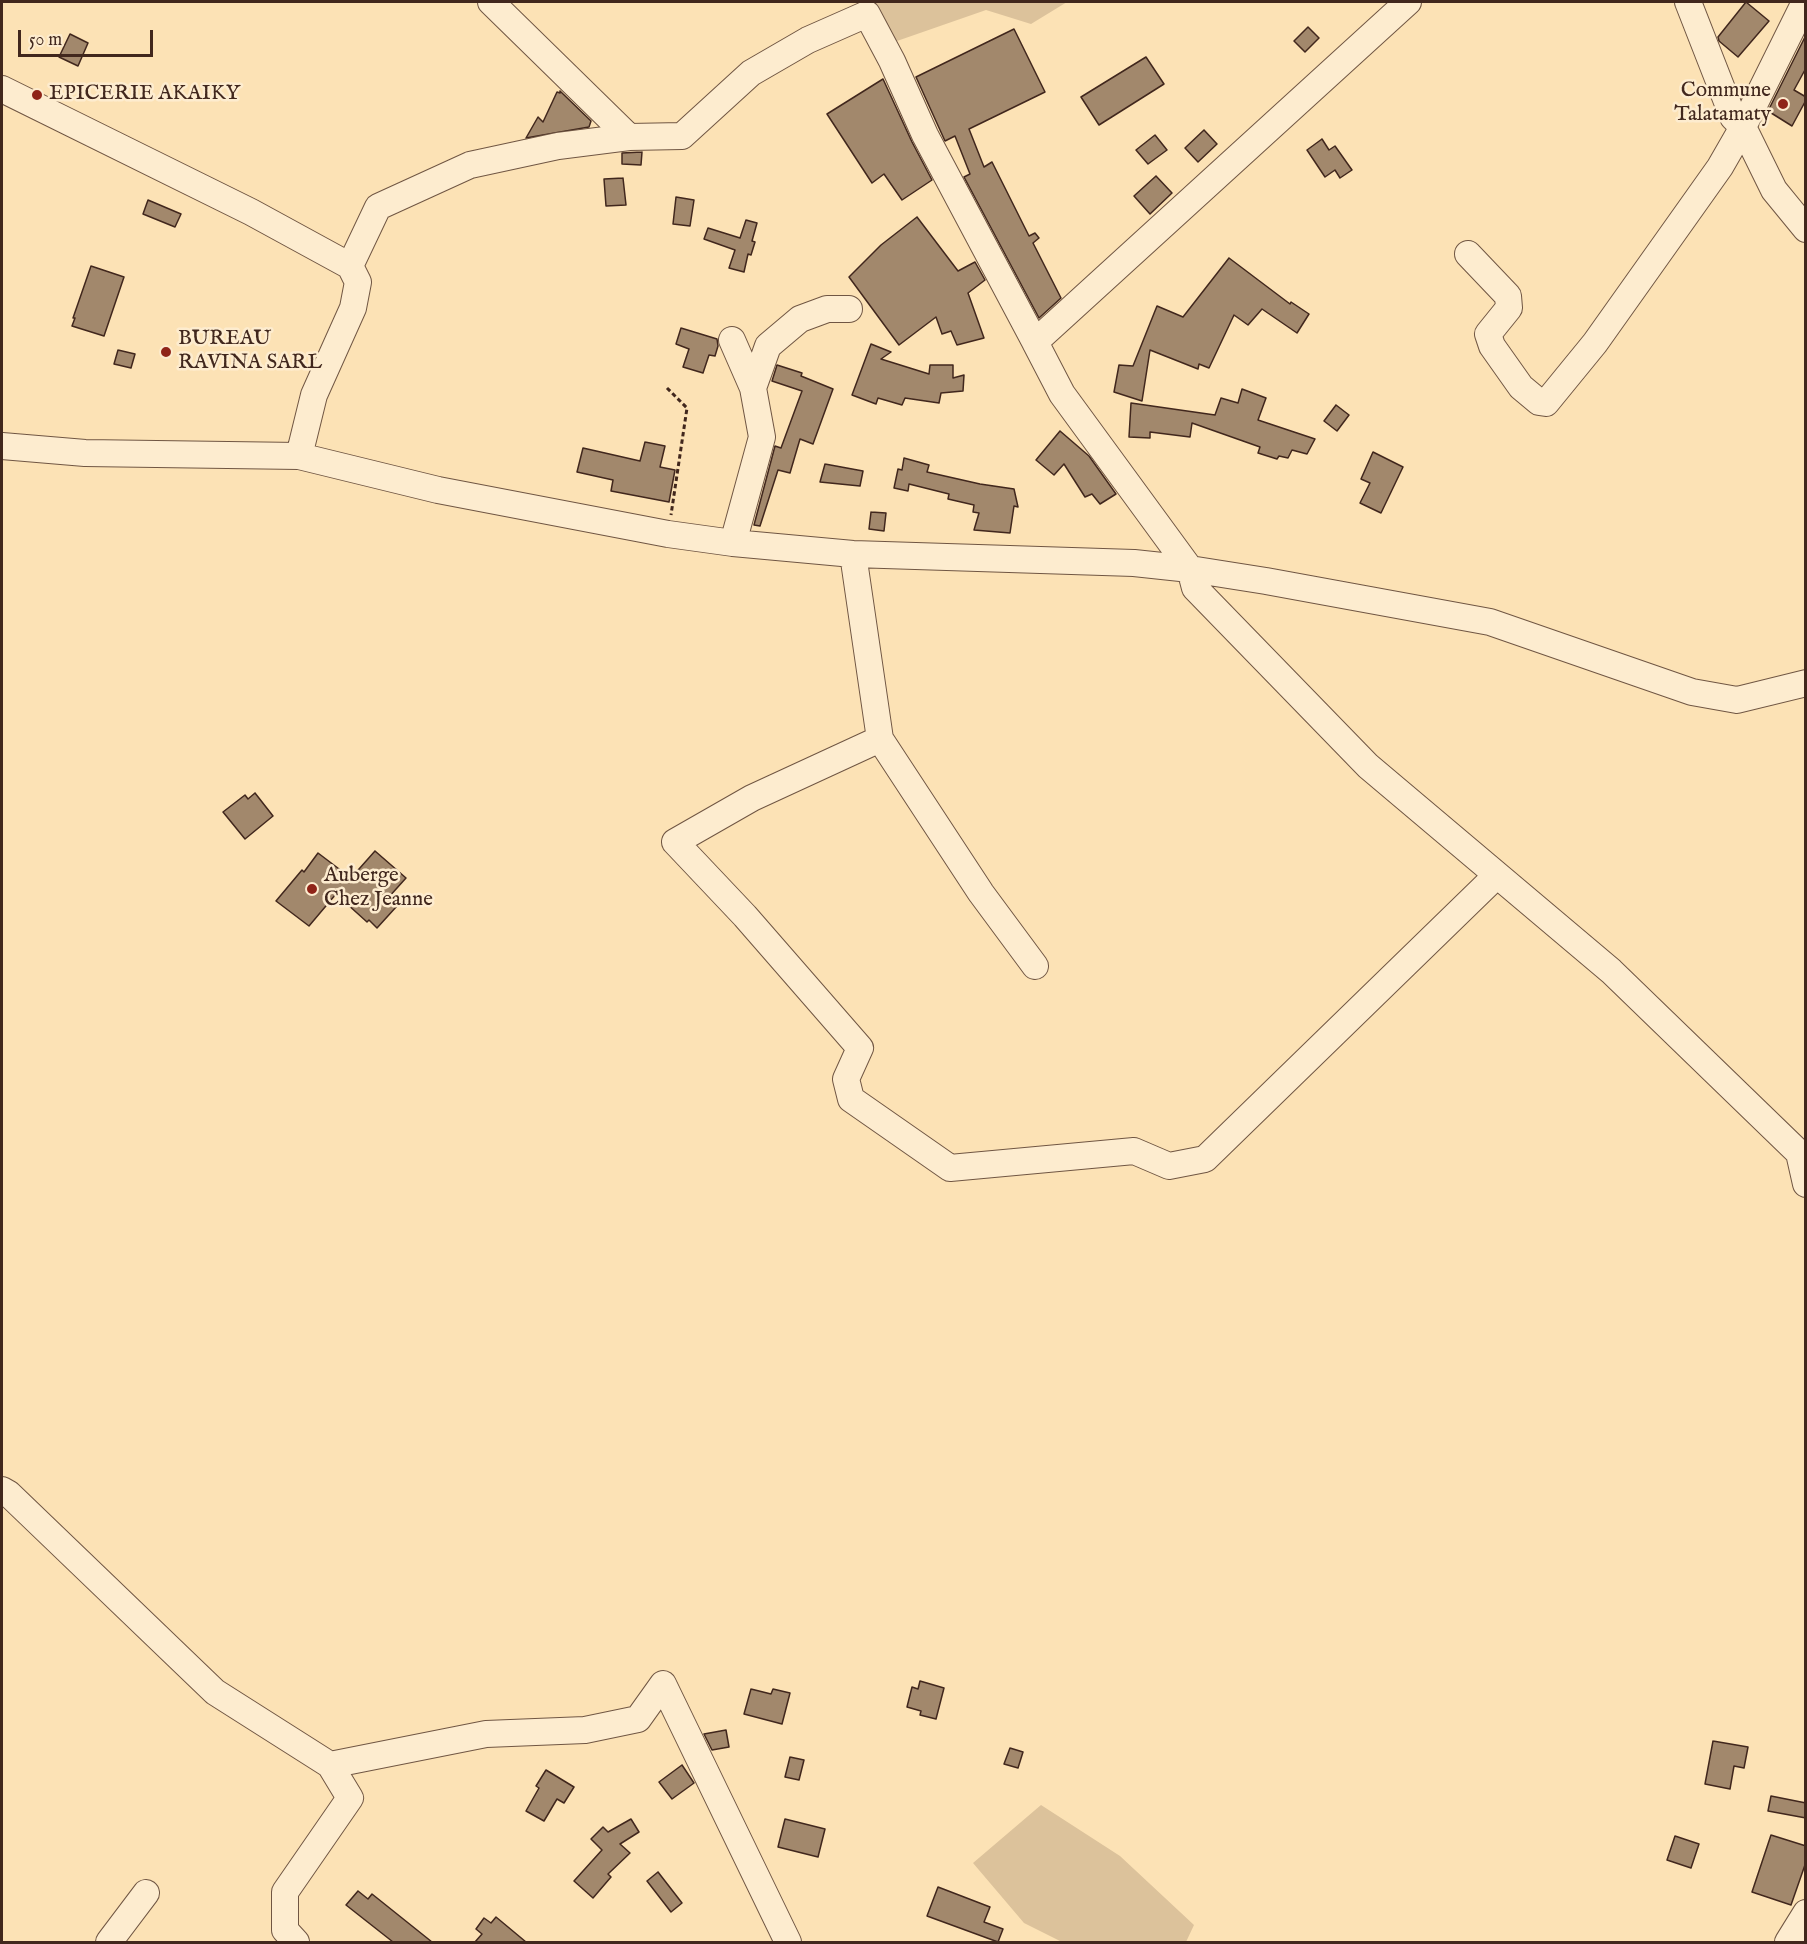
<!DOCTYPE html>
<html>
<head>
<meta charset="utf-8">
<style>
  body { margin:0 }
  #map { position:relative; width:1807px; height:1944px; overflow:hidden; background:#fce2b5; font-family:"IM FELL English",serif }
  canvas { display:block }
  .frame { position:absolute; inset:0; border:3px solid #41271d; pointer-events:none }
  .scale { position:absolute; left:18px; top:30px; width:135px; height:27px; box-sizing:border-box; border:3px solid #41271d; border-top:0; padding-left:8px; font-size:18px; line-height:21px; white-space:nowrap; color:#41271d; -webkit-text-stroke:4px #fdeccf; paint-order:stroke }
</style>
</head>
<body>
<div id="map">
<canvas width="1807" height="1944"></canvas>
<div class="frame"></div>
<div class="scale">50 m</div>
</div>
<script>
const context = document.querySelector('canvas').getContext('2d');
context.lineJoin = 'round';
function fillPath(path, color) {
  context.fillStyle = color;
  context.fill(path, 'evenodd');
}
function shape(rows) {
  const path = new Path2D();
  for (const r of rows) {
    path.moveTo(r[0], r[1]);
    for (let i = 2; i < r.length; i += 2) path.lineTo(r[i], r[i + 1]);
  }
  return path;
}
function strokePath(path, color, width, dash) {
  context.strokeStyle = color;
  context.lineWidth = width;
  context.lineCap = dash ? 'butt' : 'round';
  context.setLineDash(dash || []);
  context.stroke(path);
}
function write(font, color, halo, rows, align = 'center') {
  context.font = font + ' "IM FELL English",serif';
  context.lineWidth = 5;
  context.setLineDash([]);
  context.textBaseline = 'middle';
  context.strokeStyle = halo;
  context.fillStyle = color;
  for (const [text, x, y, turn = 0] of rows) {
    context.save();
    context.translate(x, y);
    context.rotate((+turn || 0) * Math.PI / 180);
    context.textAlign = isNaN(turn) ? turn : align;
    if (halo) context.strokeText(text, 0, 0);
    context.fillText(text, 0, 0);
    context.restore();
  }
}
fillPath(shape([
  [869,2,1067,2,1031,24,986,10,897,41],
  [1041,1805,1120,1856,1194,1925,1186,1942,1062,1942,1024,1923,973,1863]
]), '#dcc29b');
const building = shape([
  [1746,2,1769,21,1738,57,1719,41,1718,37,1746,2],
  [1308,27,1319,38,1305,52,1294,41,1308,27],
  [1014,29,1045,92,969,129,984,167,992,162,1029,236,1035,233,1039,238,1033,243,1061,298,1039,318,964,177,970,174,955,136,945,141,916,77,1014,29],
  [70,34,88,43,78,66,59,57,70,34],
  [1806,35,1806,68,1794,90,1806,97,1806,100,1792,126,1768,111,1806,35],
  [1146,57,1164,84,1099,125,1081,97,1146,57],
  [883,79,912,142,932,180,902,200,884,174,872,183,827,114,883,79],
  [560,91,591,121,589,127,526,138,538,117,543,122,557,92,560,93,560,91],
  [1204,130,1217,144,1198,162,1185,148,1204,130],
  [1155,135,1167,150,1148,164,1136,150,1155,135],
  [1322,139,1329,150,1335,146,1352,170,1340,178,1335,170,1325,177,1307,150,1322,139],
  [642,152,641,165,622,164,622,153,642,152],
  [1156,176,1172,193,1150,214,1134,196,1156,176],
  [623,178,626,205,606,206,604,179,623,178],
  [676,197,694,200,690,226,673,224,676,197],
  [148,200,181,214,175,227,143,214,148,200],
  [917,217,958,271,975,262,985,280,968,293,984,338,957,345,951,331,942,334,936,317,899,345,849,277,881,245,917,217],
  [746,220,757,223,752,241,755,242,751,255,748,254,744,272,729,268,735,250,704,239,708,228,740,238,746,220],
  [1229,258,1290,304,1291,302,1309,314,1297,333,1262,309,1248,325,1234,315,1209,368,1199,364,1198,369,1150,350,1142,401,1114,392,1119,365,1133,366,1157,306,1183,317,1229,258],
  [91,266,124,277,104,336,72,326,75,318,73,318,91,266],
  [681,328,717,339,718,346,715,356,709,355,703,373,683,367,689,349,676,344,681,328],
  [871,344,891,352,881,359,929,374,930,365,953,365,953,378,964,375,963,391,941,393,939,403,905,398,902,405,878,398,876,404,852,395,871,344],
  [118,350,135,354,131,368,114,364,118,350],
  [777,365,802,373,801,376,833,389,813,444,800,439,790,473,778,470,760,526,754,525,775,446,781,448,802,391,772,381,777,365],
  [1242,389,1266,398,1258,420,1315,439,1307,454,1292,450,1288,458,1279,456,1277,459,1258,453,1260,447,1192,423,1190,437,1150,432,1150,438,1129,437,1131,403,1215,415,1221,398,1238,403,1242,389],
  [1336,405,1349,415,1337,431,1324,421,1336,405],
  [1060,431,1089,456,1116,494,1100,504,1092,494,1085,497,1064,464,1054,475,1036,460,1060,431],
  [645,442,665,446,660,467,675,470,669,502,611,491,613,480,577,472,583,448,640,461,645,442],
  [1373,452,1403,467,1381,513,1360,503,1370,483,1361,479,1373,452],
  [904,458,929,465,927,472,980,484,1014,489,1018,507,1014,506,1010,533,974,530,979,513,973,512,974,505,948,499,949,494,909,484,908,491,894,488,898,469,902,470,904,458],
  [825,464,863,471,860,486,820,482,825,464],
  [871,512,886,513,884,531,869,529,871,512],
  [255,793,273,816,245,839,223,812,245,795,248,799,255,793],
  [375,851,406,878,388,898,397,906,377,928,369,920,367,922,336,894,309,926,276,901,302,870,304,872,318,853,351,878,375,851],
  [920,1681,944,1688,936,1719,920,1715,921,1711,907,1707,912,1687,918,1689,920,1681],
  [751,1689,771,1694,773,1689,790,1693,782,1724,744,1714,751,1689],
  [726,1730,729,1747,712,1750,704,1734,726,1730],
  [1713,1741,1748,1747,1744,1768,1734,1766,1730,1789,1705,1784,1713,1741],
  [1010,1748,1023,1752,1018,1768,1004,1764,1010,1748],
  [790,1757,804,1760,799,1780,785,1777,790,1757],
  [682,1765,694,1783,672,1799,659,1782,682,1765],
  [546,1770,574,1787,564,1803,557,1799,544,1821,526,1811,539,1788,536,1786,546,1770],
  [1771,1796,1806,1803,1806,1818,1768,1811,1771,1796],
  [631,1819,639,1832,620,1844,630,1853,608,1874,611,1877,593,1898,574,1881,602,1850,591,1839,603,1827,608,1832,631,1819],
  [785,1819,825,1829,818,1857,778,1847,785,1819],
  [1771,1835,1806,1846,1806,1862,1791,1905,1752,1892,1771,1835],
  [1675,1836,1699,1844,1691,1868,1667,1860,1675,1836],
  [658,1872,682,1903,671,1912,647,1881,658,1872],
  [938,1887,990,1907,984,1922,1003,1929,998,1942,927,1916,938,1887],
  [358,1891,368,1899,372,1894,432,1942,393,1942,346,1905,358,1891],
  [496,1917,526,1942,475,1942,482,1934,476,1929,484,1918,491,1923,496,1917]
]);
fillPath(building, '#a2886c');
strokePath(building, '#41271d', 1.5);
const minor = shape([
  [491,2,629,137],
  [1408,2,1035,342,1062,394,1190,569,1195,588,1368,766,1611,971,1799,1153,1806,1184],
  [1688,2,1733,117,1743,127,1805,2],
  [2,89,251,212,350,266,358,282,353,308,314,395,299,456,438,490,668,534,733,543,853,554,1134,563,1190,569,1266,581,1490,622,1692,692,1737,700,1806,683],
  [1743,127,1774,190,1806,229],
  [1468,254,1508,296,1509,308,1488,334,1492,346,1521,387,1539,402,1546,403,1595,343,1720,167,1743,127],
  [350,266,378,207,470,165,558,146,629,137,682,136,751,73,808,40,867,14,892,61,925,135,1035,342],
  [732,340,753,388],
  [2,446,85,453,299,456],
  [733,543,762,437,753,388,768,346,800,319,827,309,849,309],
  [853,554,880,739,981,893,1035,966],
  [880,739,752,798,675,842,745,916,860,1048,846,1079,851,1099,950,1168,1134,1151,1169,1166,1205,1159,1497,875],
  [2,1490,9,1494,215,1692,330,1765,350,1798,285,1892,285,1930,296,1942],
  [330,1765,486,1734,585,1730,638,1719,663,1684,788,1942],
  [109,1942,146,1893],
  [1788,1942,1806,1913]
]);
strokePath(minor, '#705643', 28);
strokePath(shape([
  [667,388,687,408,671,515]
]), '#41271d', 3, [4.5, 3]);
strokePath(minor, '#fdeccf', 26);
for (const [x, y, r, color] of [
  [37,95,6,"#8f2418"],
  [1783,104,6,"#8f2418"],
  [166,352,6,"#8f2418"],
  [312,889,6,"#8f2418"]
]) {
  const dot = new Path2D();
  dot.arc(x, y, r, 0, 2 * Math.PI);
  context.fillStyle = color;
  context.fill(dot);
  strokePath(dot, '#fdeccf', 2);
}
write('21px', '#41271d', '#fdeccf', [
  ["Commune",1771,92,"right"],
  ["Talatamaty",1771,116,"right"],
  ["EPICERIE AKAIKY",49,95],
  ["BUREAU",178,340],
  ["RAVINA SARL",178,364],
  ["Auberge",324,877],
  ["Chez Jeanne",324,901]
], 'left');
</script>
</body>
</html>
